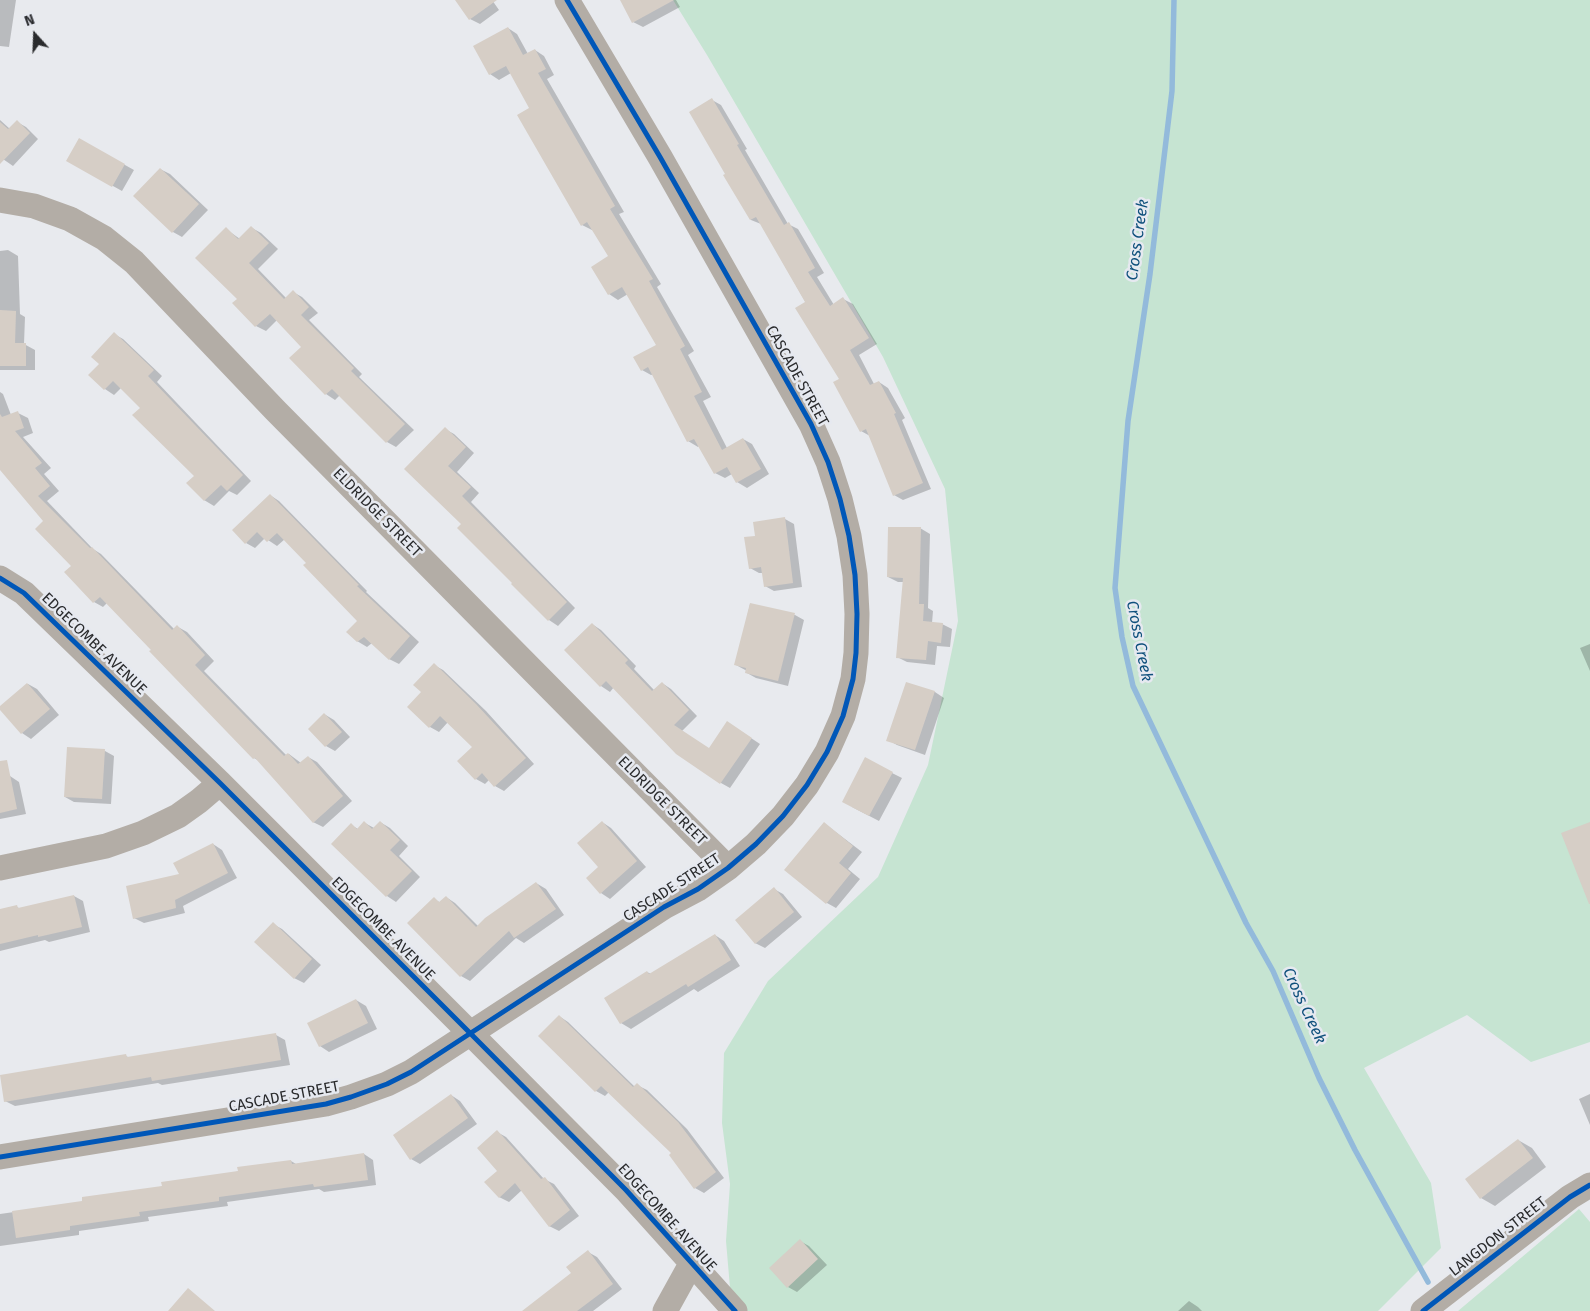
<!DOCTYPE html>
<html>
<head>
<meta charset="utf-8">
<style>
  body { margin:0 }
  #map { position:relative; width:1590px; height:1311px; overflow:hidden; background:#e8eaee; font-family:"Fira Sans",sans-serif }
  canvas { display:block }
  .north { position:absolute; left:10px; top:10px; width:50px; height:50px; -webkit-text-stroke:4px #e6e9f0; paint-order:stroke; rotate:340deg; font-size:14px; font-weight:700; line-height:20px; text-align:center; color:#2a2b2d }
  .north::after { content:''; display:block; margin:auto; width:18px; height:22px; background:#2a2b2d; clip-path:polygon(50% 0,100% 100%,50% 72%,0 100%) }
</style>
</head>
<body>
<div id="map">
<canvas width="1590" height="1311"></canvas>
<div class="north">N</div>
</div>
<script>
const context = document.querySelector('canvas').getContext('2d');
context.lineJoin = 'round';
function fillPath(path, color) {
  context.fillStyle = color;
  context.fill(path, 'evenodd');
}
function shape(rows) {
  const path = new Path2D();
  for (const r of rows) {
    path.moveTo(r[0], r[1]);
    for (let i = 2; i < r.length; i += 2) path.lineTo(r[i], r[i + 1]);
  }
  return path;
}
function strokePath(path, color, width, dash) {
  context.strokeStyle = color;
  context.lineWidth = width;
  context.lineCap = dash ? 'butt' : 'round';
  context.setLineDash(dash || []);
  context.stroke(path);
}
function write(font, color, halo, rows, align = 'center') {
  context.font = font + ' "Fira Sans",sans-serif';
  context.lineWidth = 5;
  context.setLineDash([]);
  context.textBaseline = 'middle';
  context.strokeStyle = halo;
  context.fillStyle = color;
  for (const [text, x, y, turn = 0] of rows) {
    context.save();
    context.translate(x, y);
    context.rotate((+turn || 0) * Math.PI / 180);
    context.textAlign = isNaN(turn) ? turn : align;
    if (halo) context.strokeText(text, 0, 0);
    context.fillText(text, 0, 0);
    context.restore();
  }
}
fillPath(shape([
  [673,0,1590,0,1590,1042,1531,1062,1467,1015,1364,1068,1431,1183,1441,1248,1378,1311,732,1311,726,1241,730,1184,722,1123,724,1053,768,981,878,877,928,765,958,621,945,489,883,357,707,55],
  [1579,1209,1590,1222,1590,1311,1458,1311]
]), '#c6e4d2');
fillPath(shape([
  [0,0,16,0,9,47,0,46],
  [457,0,492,0,499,10,480,24,470,19],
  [621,0,676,0,680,7,643,27,633,22],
  [508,28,517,34,528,54,535,50,544,56,554,75,547,79,624,212,619,214,661,284,657,287,694,351,688,355,711,397,703,401,727,448,743,439,752,444,769,474,747,488,737,482,732,474,725,478,715,473,699,446,698,447,688,441,654,374,651,375,642,370,658,345,628,294,618,300,609,294,610,257,593,229,592,230,582,225,530,108,511,73,499,80,490,74],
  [712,100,721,105,747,149,745,150,788,224,798,229,824,273,817,277,834,305,843,299,853,304,877,344,859,355,874,384,879,382,888,388,905,418,902,420,931,489,903,500,894,495,870,436,861,431,835,382,840,379,806,303,761,224,751,220,727,174],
  [0,120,10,129,17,122,26,127,38,139,13,166,0,157],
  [80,140,134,170,122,191,68,161],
  [160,169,170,174,208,210,182,237,173,232],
  [252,228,261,233,278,249,258,269,286,298,293,292,302,297,318,313,309,320,362,374,359,377,414,430,396,447,387,442,340,395,335,400,326,394,291,358,303,347,277,320,266,331,256,326,234,303,239,299,226,229,240,239],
  [8,250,18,256,20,314,25,317,24,344,35,350,35,370,0,370,0,251],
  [114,334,123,339,162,376,157,382,251,481,237,495,229,491,214,506,204,500,195,476,142,408,121,388,114,395,105,389,100,364],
  [0,392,3,394,11,415,18,413,28,418,33,433,23,437,51,468,44,474,59,491,47,501,93,549,101,554,175,630,178,627,187,632,214,661,204,671,287,756,289,754,301,763,308,757,317,762,352,801,323,827,313,822,261,762,254,758,107,603,103,607,94,602,45,521,0,468],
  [445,429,454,434,474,453,457,472,479,493,471,502,575,608,558,626,549,620,512,584,514,583,463,524,406,469],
  [270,495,279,501,367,591,366,592,419,642,399,664,389,659,372,643,367,647,357,641,359,621,285,539,277,546,265,538,255,548,246,543],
  [785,519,794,524,802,587,774,591,765,586,763,573,759,573,750,568,756,537],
  [920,528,930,534,928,608,933,611,932,623,942,624,952,629,950,647,937,646,935,665,907,662,897,657,904,582,898,582,888,577],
  [750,604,795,615,804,620,788,686,756,678,747,673,747,671,736,665],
  [592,624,601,630,636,666,634,669,654,690,662,683,671,689,697,716,682,731,709,749,736,728,760,744,730,788,721,783,614,687,610,692,601,686],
  [1590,644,1590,671,1580,648],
  [434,665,443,670,486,711,534,764,504,791,495,786,489,780,485,784,476,779,474,747,448,722,439,732,430,727,423,692],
  [907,683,935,692,944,698,925,755,897,745,888,740],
  [28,684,37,689,59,715,31,739,22,733,0,708],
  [324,714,334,720,350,737,335,751,326,746],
  [69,748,105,751,114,756,111,804,74,802,65,797],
  [892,773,902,778,879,821,852,807],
  [10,776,19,782,26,814,0,819,0,778],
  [380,822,390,828,408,846,399,856,420,877,396,902,387,896,333,844,351,825,358,829,365,823,374,828],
  [602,822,611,828,646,867,610,899,601,893,587,878,600,867],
  [824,823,862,852,848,869,860,879,836,908,827,903,786,870],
  [213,844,222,850,237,878,183,906,185,913,144,923,134,918],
  [536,883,546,889,564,915,524,943,516,938,470,981,461,976,434,899,441,903,446,897,455,903,478,926],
  [774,889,783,894,802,917,765,948,755,943],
  [74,896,83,901,90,932,49,942,45,940,0,951,0,911,17,907,21,909],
  [273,924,282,929,321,965,304,983,294,978],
  [715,935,724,941,740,966,698,992,694,989,631,1029,621,1023,606,998,647,972,651,974],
  [356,1000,366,1006,377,1029,329,1052,320,1046],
  [559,1016,568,1022,635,1087,637,1085,647,1090,687,1129,724,1178,704,1193,695,1188,673,1153,609,1092,605,1096,596,1091],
  [276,1035,285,1040,290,1065,162,1085,158,1083,15,1106,5,1101,126,1056,130,1058],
  [1590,1094,1590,1125,1579,1099],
  [451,1095,460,1101,477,1124,420,1164,411,1159],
  [497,1132,506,1137,544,1179,554,1184,579,1216,559,1231,549,1226,522,1190,509,1202,499,1197],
  [1518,1140,1532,1148,1546,1167,1495,1206,1481,1198],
  [364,1154,373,1160,376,1185,324,1192,319,1189,227,1202,228,1206,148,1217,149,1221,79,1231,79,1235,0,1246,0,1214,84,1202,291,1161,296,1164],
  [800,1241,809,1246,827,1265,797,1292,788,1287],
  [588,1252,597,1257,622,1289,593,1311,539,1311,572,1273],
  [1189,1301,1198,1307,1202,1311,1178,1311]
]), '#0003');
strokePath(shape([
  [1174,0,1172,91,1150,274,1128,421,1115,588,1122,637,1133,686,1246,923,1273,971,1319,1078,1355,1150,1428,1282]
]), '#93badb', 5.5);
fillPath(shape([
  [455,0,497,0,469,20],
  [620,0,674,0,632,23],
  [508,27,523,55,535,49,546,69,538,73,615,206,610,209,653,279,649,281,685,346,680,349,702,392,694,396,722,450,743,438,761,469,736,483,727,467,714,474,694,439,687,442,648,367,641,371,633,357,656,345,622,287,608,295,591,267,608,256,587,222,581,226,517,115,529,108,506,66,489,75,473,46],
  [712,98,739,144,737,145,784,225,789,222,815,268,808,272,830,306,843,297,869,338,850,350,870,385,879,381,896,413,894,414,923,483,893,496,866,429,860,432,833,382,839,379,795,308,805,302,756,217,750,220,723,175,725,174,689,112],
  [17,120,30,133,0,164,0,122,8,129],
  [79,138,125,164,112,187,66,161],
  [160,168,199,204,172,233,133,196],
  [251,226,269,243,249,263,284,299,293,290,309,307,301,315,354,368,351,371,405,424,386,443,332,389,325,395,289,358,301,347,270,314,255,327,232,303,237,299,195,258,226,227,238,239],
  [0,310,16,311,15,343,26,343,26,366,0,366],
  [114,332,154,370,148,376,243,475,227,491,221,485,204,501,186,483,194,476,132,415,140,408,113,381,104,390,88,375,99,364,91,357],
  [18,411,24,428,15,431,42,463,35,468,50,486,38,496,90,548,92,547,172,630,177,625,205,655,195,665,284,756,288,753,298,764,308,756,343,796,313,823,255,758,253,759,173,676,149,651,151,650,100,597,93,603,64,572,71,566,35,529,43,521,0,470,0,414,2,417],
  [445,427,466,447,448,466,471,487,462,496,567,602,548,621,511,584,512,583,457,528,461,524,404,469],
  [270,494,359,585,357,586,410,636,389,660,364,637,357,642,346,632,357,621,303,565,306,563,277,533,267,542,257,532,245,544,232,530],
  [785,517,793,583,764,587,761,567,749,569,744,537,755,536,753,522],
  [888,527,921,527,919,604,924,604,923,621,943,623,941,643,928,641,926,660,896,658,903,578,887,577],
  [750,603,795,613,778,681,745,673,746,668,734,665],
  [592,623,628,660,625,663,652,691,662,682,689,710,674,725,709,748,727,721,752,738,720,784,676,754,606,681,600,687,564,650],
  [434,663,476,704,526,758,494,787,482,773,475,780,457,761,472,747,440,716,429,728,407,707,421,692,413,685],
  [906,682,935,691,915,750,886,741],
  [27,683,50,709,21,734,0,710,0,706],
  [324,713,342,732,325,747,308,729],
  [67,747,105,749,102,799,64,797],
  [865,757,893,772,869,816,842,802],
  [7,760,17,809,0,813,0,761],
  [364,821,372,829,380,821,400,840,390,850,412,871,386,897,331,844,351,823,357,829],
  [602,821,637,861,600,894,586,878,598,867,577,843],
  [824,822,853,846,839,863,851,873,826,904,784,870],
  [1590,822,1590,904,1589,904,1561,833],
  [213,843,228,873,175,900,176,908,133,919,126,886,179,874,173,863],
  [536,882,556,909,514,938,509,931,460,977,407,923,434,897,439,902,446,896,476,927,485,918],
  [774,887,794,912,755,944,735,920],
  [74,895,82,927,38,937,38,935,0,944,0,909,17,905,18,908],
  [273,922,312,959,294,979,254,942],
  [715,934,731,960,688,987,686,984,620,1024,604,998,647,971,649,974],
  [356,999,368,1023,319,1047,307,1023],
  [559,1015,633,1087,637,1083,678,1122,716,1172,694,1189,669,1155,671,1153,601,1086,595,1092,538,1036],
  [276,1033,281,1060,152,1081,151,1077,4,1102,0,1075,126,1054,127,1057],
  [451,1094,468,1118,410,1160,393,1135],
  [497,1130,541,1179,545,1177,570,1210,549,1227,515,1183,499,1198,484,1182,497,1171,477,1148],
  [1518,1139,1533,1158,1480,1199,1465,1179],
  [364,1153,368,1180,314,1187,313,1184,219,1197,219,1201,139,1212,140,1216,70,1226,70,1230,16,1238,12,1211,82,1201,82,1197,162,1186,161,1182,238,1171,237,1167,291,1160,292,1164],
  [800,1239,818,1259,787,1288,769,1268],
  [588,1250,613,1284,577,1311,522,1311,571,1273,566,1267],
  [188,1288,215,1311,168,1311]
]), '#d6cec6');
strokePath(shape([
  [0,200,34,206,70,219,104,238,134,262,275,410,728,868],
  [0,578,24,593,220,783,471,1034,626,1190,735,1311],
  [0,868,106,846,143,833,178,816,199,801,220,783],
  [0,1157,326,1104,351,1097,387,1084,411,1072,664,907,698,889,728,868,756,844,783,816,807,785,827,752,843,716,853,679,856,653,857,614,855,575,849,536,840,499,828,462,811,424,660,157,567,0],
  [665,1311,691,1264],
  [1423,1311,1570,1197,1590,1185]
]), '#b3ada6', 25);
strokePath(shape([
  [0,578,24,593,220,783,471,1034,626,1190,735,1311],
  [0,1157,326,1104,351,1097,387,1084,411,1072,664,907,698,889,728,868,756,844,783,816,807,785,827,752,843,716,853,679,856,653,857,614,855,575,849,536,840,499,828,462,811,424,660,157,567,0],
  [1423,1311,1570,1197,1590,1185]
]), '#0057b8', 5);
write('15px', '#2a2b2d', '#e6e9f0', [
  ["CASCADE STREET",797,376,61],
  ["ELDRIDGE STREET",377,513,45],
  ["EDGECOMBE AVENUE",94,644,44],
  ["ELDRIDGE STREET",662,801,45],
  ["CASCADE STREET",672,888,-33],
  ["EDGECOMBE AVENUE",383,929,45],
  ["CASCADE STREET",284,1097,-11],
  ["EDGECOMBE AVENUE",667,1218,48],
  ["LANGDON STREET",1498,1237,-38]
]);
write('italic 16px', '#0f507c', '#e6e9f0', [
  ["Cross Creek",1138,240,-82],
  ["Cross Creek",1139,641,79],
  ["Cross Creek",1304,1006,65]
]);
</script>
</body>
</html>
